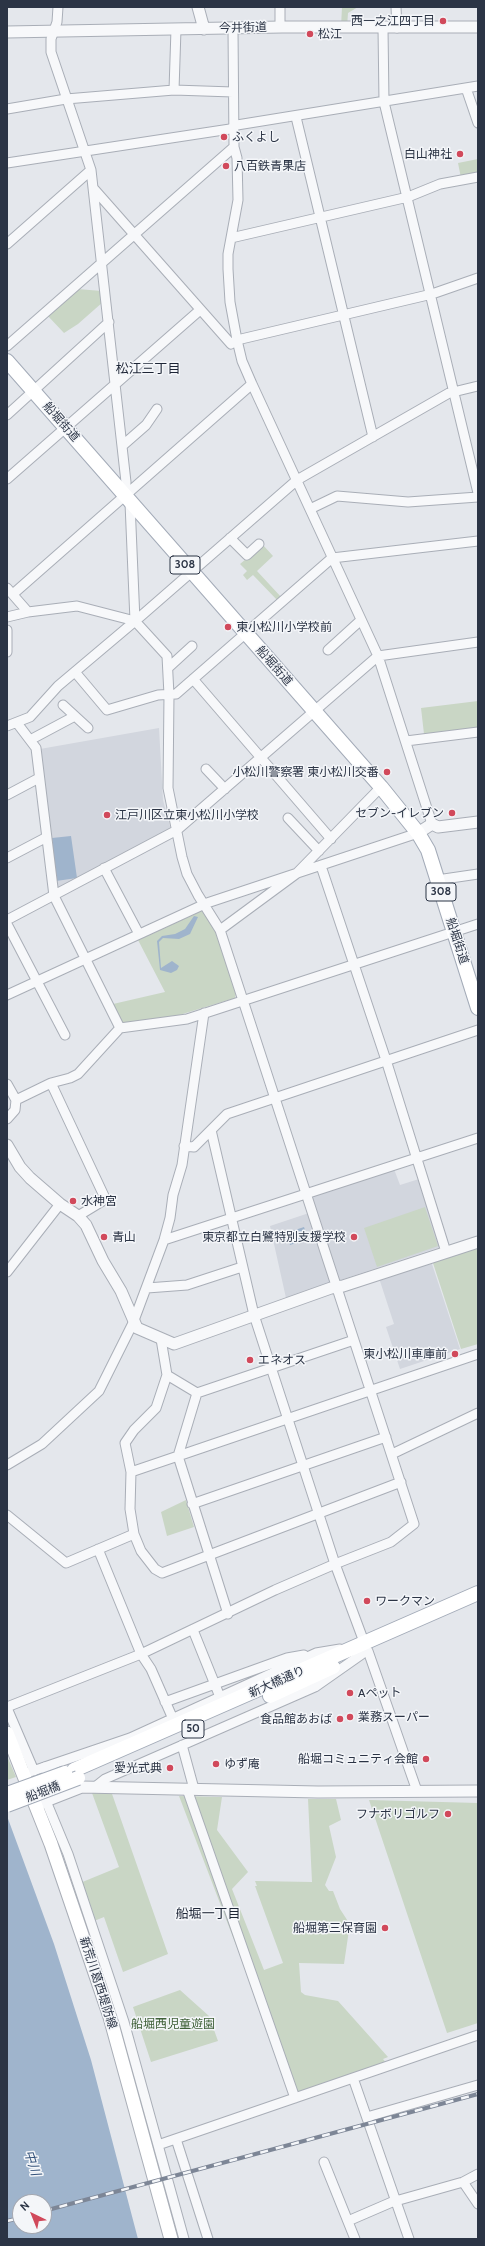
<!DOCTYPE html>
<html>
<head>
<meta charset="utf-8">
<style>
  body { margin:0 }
  #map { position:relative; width:485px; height:2246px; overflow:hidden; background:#e4e7ec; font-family:Cabin,sans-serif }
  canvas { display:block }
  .frame { position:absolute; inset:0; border:8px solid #2b3445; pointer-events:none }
  .north { position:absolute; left:12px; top:2194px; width:40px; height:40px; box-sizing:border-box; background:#f4f6f9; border:1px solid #a4a8b1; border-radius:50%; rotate:317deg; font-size:11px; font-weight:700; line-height:16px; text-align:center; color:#2b3445 }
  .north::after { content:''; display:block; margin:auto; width:14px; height:18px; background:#d1495b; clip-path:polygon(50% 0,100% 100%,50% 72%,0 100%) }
</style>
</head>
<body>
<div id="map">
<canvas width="485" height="2246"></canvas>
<div class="frame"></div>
<div class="north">N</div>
</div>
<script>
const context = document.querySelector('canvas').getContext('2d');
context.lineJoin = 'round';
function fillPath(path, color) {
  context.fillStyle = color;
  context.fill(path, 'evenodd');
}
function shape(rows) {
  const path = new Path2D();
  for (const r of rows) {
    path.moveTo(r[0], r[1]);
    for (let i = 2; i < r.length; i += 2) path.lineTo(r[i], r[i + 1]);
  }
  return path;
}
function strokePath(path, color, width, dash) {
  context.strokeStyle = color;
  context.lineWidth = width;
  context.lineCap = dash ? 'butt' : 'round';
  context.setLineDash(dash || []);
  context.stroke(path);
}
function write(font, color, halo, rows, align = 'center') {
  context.font = font + ' Cabin,"Noto Sans JP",sans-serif';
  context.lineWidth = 3;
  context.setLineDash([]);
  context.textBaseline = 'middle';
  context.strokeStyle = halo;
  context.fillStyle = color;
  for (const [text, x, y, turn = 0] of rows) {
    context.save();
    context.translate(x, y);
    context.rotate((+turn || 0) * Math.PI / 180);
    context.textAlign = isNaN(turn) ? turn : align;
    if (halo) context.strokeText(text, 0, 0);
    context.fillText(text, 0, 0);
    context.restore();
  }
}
fillPath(shape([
  [159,728,163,800,171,830,61,888,55,886,40,749],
  [394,1169,400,1185,419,1179,440,1247,286,1298,270,1226,315,1211,312,1199,316,1194],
  [431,1261,460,1349,400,1369,386,1327,394,1324,379,1278]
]), '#d2d6de');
fillPath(shape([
  [342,7,358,7,348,13,347,27,341,27],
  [478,159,478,175,461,178,458,163],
  [77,289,102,291,103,302,78,324,64,333,47,315],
  [263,545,273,556,257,571,282,598,278,601,253,575,247,580,243,575,247,571,240,564],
  [478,701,478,728,424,734,421,708],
  [204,910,216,930,236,993,235,998,176,1016,127,1023,122,1022,113,1004,165,992,138,940],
  [425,1207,438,1246,377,1267,364,1228],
  [478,1245,478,1344,461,1349,432,1260],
  [186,1500,194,1527,167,1536,161,1512],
  [7,1756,16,1777,7,1780],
  [111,1791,168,1954,123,1972,104,1917,94,1921,80,1883,119,1867,92,1793],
  [179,1796,222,1797,217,1830,248,1872,232,1889,264,1970,283,1963,255,1886,257,1886,255,1881,312,1882,308,1799,336,1799,341,1820,329,1826,336,1857,325,1885,329,1891,333,1891,340,1909,353,1929,349,1930,344,1964,299,1963,301,1992,305,1995,338,2001,388,2057,383,2059,388,2065,295,2098,253,1973,247,1974],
  [369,1800,478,1803,478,2023,447,2033],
  [180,1990,209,2016,218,2041,151,2062,133,2007]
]), '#c9d6c5');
fillPath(shape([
  [71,836,77,878,56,881,52,838],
  [194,916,198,917,190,934,179,939,163,938,159,942,161,968,172,961,179,966,177,970,171,973,160,970,157,941,162,936,175,934,185,929],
  [304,1227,308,1239,290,1245,286,1233],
  [7,1816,54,1944,91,2060,138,2239,7,2239],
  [20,2202,44,2202,44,2226,20,2226]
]), '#9fb4cc');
const minor = shape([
  [58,7,57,22,51,39,51,52,91,170,126,482,125,496],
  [280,7,280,23,282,27],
  [396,7,397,28],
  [383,28,384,102,478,493],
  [233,29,234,147,237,158,238,200,228,254,228,269,230,302,237,340,242,361,252,384,378,656,432,824],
  [466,88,478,123],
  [174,90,176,29],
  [7,109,66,99,174,90,233,92],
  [296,117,373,437],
  [7,163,230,129,237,125,478,86],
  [94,189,231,344,237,340,432,294,478,278],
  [231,238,408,197,440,184,478,177],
  [7,244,91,170],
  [7,346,234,147],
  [7,415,109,322],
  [122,446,146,425,157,409],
  [7,479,200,310],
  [310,509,337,496,408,502,478,497],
  [230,538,247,555,259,544],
  [7,588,28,612],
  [13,594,252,384],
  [7,617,28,612,77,606,135,621],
  [7,630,7,652],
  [328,650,361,620],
  [168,668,192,646],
  [75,672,107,710,158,695,176,694,332,558,478,541],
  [193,679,331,839],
  [63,705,88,728],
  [17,723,36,748,54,896,120,1028],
  [7,726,30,717,58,686,141,616,297,480,449,393,478,386],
  [30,740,75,716],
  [406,741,478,732],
  [206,769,225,789],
  [7,795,39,778],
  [288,818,319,851],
  [7,858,45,838],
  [321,866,386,1060,446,1252],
  [104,868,139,934],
  [437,880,478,874],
  [7,920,177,830,378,656,478,642],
  [7,924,65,1035],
  [220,930,296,874,381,787],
  [7,995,207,903,418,833],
  [51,1083,105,1198,101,1202,78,1216],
  [7,1084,16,1100],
  [7,1119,15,1110,16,1100,51,1083,70,1078,78,1074,120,1028,187,1019,478,924],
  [211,1130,254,1315,335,1564,364,1642],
  [184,1146,194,1147,227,1114,478,1030],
  [164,1240,478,1138],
  [7,1272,60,1204],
  [147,1288,187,1285,242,1267],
  [161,1339,167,1375,156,1408,134,1430,125,1443,131,1472,130,1509,134,1534,141,1551,155,1569,162,1573,401,1482],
  [167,1375,197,1393],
  [392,1454,478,1413],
  [7,1465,42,1444,99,1391,133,1323,164,1240,170,1218,173,1195,182,1165,204,1013],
  [131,1472,478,1354],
  [192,1504,386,1437],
  [7,1515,66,1563,134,1534],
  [98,1549,141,1654,151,1669,173,1719],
  [228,1614,178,1456,197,1393,354,1340],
  [193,1630,220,1697],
  [368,1651,417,1791],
  [165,1702,287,1658,304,1655],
  [7,1707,141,1654,275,1590,335,1564,391,1542,414,1524,220,930,198,895,187,874,182,857,168,788,169,695,167,656,135,621,130,503],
  [7,1708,34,1771],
  [182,1745,194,1789],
  [24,1774,130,1738,316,1653,340,1649],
  [95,1787,105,1779,315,1687,362,1654],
  [187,1789,295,2098],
  [46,1801,68,1854,124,2022,184,2239],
  [353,2078,409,2239],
  [367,2117,478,2085],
  [176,2139,208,2239],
  [158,2145,478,2035],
  [324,2162,355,2239],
  [463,2182,478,2204],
  [348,2221,392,2202,463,2182,478,2174]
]);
const tertiary = shape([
  [198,7,204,29],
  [7,32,282,27,478,27],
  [418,833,432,824,438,827,478,822],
  [7,1145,20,1167,30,1178,60,1204,78,1216,86,1225,103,1261,121,1291,137,1328,174,1344,331,1288,343,1286,478,1242],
  [45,1768,64,1777],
  [36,1805,82,1787,318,1792,478,1791]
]);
const secondary = shape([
  [7,1733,51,1844,110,2017,171,2239]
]);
const primary = shape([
  [7,361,381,787,418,833,428,850,478,1008],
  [270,1696,333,1667],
  [74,1770,478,1593]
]);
strokePath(minor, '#a9aeb7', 11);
strokePath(tertiary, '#a9aeb7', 13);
strokePath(secondary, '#a9aeb7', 15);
strokePath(primary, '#a3abb8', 16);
strokePath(minor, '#f7f8fa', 9);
strokePath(tertiary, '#f7f8fa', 11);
strokePath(secondary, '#fff', 13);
strokePath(primary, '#fff', 14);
const rail = shape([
  [44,2211,478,2094],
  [7,2221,20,2218]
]);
strokePath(rail, '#7d8696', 4);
strokePath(rail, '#f4f6f9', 2.5, [8]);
const primaryBridge = shape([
  [7,1794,65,1773],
  [7,1805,78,1778]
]);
strokePath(primaryBridge, '#a3abb8', 16, []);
strokePath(primaryBridge, '#fff', 14);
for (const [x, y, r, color] of [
  [443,21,4,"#d1495b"],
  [310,34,4,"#d1495b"],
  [224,137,4,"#d1495b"],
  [460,154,4,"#d1495b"],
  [226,166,4,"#d1495b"],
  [228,627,4,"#d1495b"],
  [387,772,4,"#d1495b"],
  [452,813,4,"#d1495b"],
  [107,815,4,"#d1495b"],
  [73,1201,4,"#d1495b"],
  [104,1237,4,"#d1495b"],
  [354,1237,4,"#d1495b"],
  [455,1354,4,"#d1495b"],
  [250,1360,4,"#d1495b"],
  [367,1601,4,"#d1495b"],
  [350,1693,4,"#d1495b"],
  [350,1717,4,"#d1495b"],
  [340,1719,4,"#d1495b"],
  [426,1759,4,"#d1495b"],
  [216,1764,4,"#d1495b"],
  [170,1768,4,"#d1495b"],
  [448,1814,4,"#d1495b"],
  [385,1928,4,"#d1495b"]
]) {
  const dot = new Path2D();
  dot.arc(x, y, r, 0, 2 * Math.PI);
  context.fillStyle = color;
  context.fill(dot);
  strokePath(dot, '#f4f6f9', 1.5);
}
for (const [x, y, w] of [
  [185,565,30],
  [441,892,30],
  [193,1729,22]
]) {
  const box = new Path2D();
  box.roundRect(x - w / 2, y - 9, w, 18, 3);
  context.fillStyle = '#f4f6f9';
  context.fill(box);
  strokePath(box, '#2b3445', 1);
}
write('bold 11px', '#2b3445', null, [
  ["308",185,565],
  ["308",441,892],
  ["50",193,1729]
]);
write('12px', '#2b3445', '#f4f6f9', [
  ["西一之江四丁目",435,21,"right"],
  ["松江",318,34],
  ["ふくよし",232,137],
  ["白山神社",452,154,"right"],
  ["八百鉄青果店",234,166],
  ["東小松川小学校前",236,627],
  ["小松川警察署 東小松川交番",379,772,"right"],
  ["セブン-イレブン",444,813,"right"],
  ["江戸川区立東小松川小学校",115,815],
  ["水神宮",81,1201],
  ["青山",112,1237],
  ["東京都立白鷺特別支援学校",346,1237,"right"],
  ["東小松川車庫前",447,1354,"right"],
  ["エネオス",258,1360],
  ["ワークマン",375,1601],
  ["Aペット",358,1693],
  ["業務スーパー",358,1717],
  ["食品館あおば",332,1719,"right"],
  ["船堀コミュニティ会館",418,1759,"right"],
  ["ゆず庵",224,1764],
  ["愛光式典",162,1768,"right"],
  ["フナボリゴルフ",440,1814,"right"],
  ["船堀第三保育園",377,1928,"right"]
], 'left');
write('12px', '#2b3445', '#f4f6f9', [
  ["今井街道",243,28,-1],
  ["船堀街道",61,422,49],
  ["船堀街道",274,666,49],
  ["船堀街道",457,941,72],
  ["新大橋通り",277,1682,-24],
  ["船堀橋",43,1792,-21],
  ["新荒川葛西堤防線",98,1983,72]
]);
write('12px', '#3f6138', '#f4f6f9', [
  ["船堀西児童遊園",173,2024]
]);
write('13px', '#1d2536', '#f4f6f9', [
  ["松江三丁目",148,369],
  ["船堀一丁目",208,1914]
]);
write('italic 13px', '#34527a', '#f4f6f9', [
  ["中川",32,2163,72]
]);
</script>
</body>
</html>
